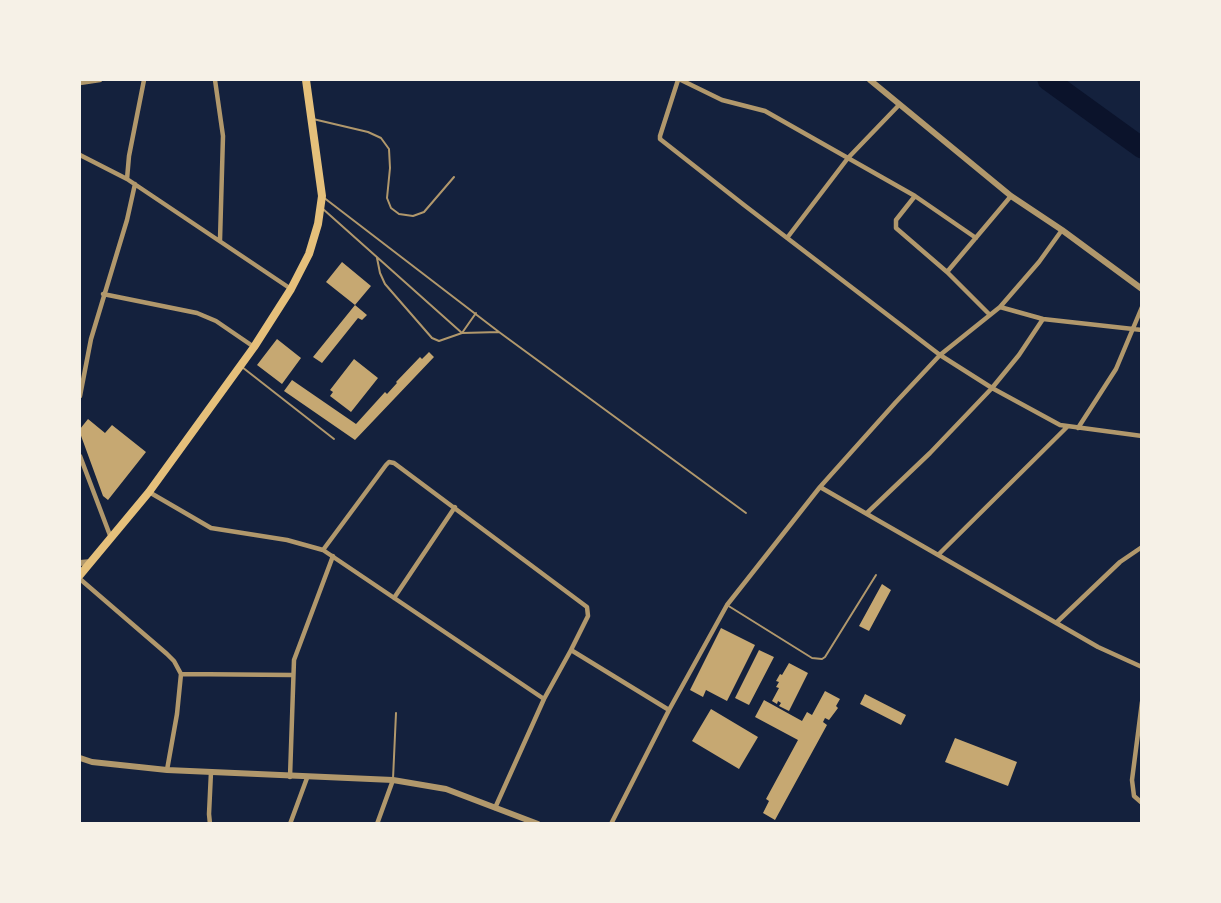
<!DOCTYPE html>
<html>
<head>
<meta charset="utf-8">
<style>
  body { margin:0 }
  #map { position:relative; width:1221px; height:903px; overflow:hidden; background:#14213d; font-family:"Archivo Narrow",sans-serif }
  canvas { display:block }
  .frame { position:absolute; inset:0; border:81px solid #f6f1e7; pointer-events:none }
</style>
</head>
<body>
<div id="map">
<canvas width="1221" height="903"></canvas>
<div class="frame"></div>
</div>
<script>
const context = document.querySelector('canvas').getContext('2d');
context.lineJoin = 'round';
function shape(rows) {
  const path = new Path2D();
  for (const r of rows) {
    path.moveTo(r[0], r[1]);
    for (let i = 2; i < r.length; i += 2) path.lineTo(r[i], r[i + 1]);
  }
  return path;
}
function strokePath(path, color, width, dash) {
  context.strokeStyle = color;
  context.lineWidth = width;
  context.lineCap = dash ? 'butt' : 'round';
  context.setLineDash(dash || []);
  context.stroke(path);
}
function fillPath(path, color) {
  context.fillStyle = color;
  context.fill(path, 'evenodd');
}
strokePath(shape([
  [1048,80,1142,148]
]), '#0b132b', 21);
fillPath(shape([
  [342,262,371,286,355,305,326,282],
  [355,305,367,315,362,320,358,318,322,363,313,357],
  [277,339,301,358,282,384,257,365],
  [429,352,434,357,355,440,284,391,292,380,356,424,385,392,387,394,397,383,396,382,420,357,422,359],
  [354,359,378,378,351,412,330,396,333,392,330,390],
  [88,419,105,433,112,425,146,452,108,500,103,496,80,433,80,429],
  [882,584,891,590,869,631,859,626],
  [721,628,755,645,727,701,706,690,703,697,690,690],
  [759,650,774,657,749,705,735,698],
  [789,663,808,673,789,711,779,706,781,703,778,701,777,704,772,701,779,688,776,687,779,682,776,681,780,674,782,675],
  [825,691,840,699,836,706,838,708,829,720,825,718,823,722,827,725,775,820,763,813,769,801,766,799,798,740,755,717,764,700,802,721,807,712,812,715],
  [865,694,906,715,901,725,860,704],
  [711,709,758,737,739,769,692,741],
  [955,738,1017,762,1008,786,945,762]
]), '#c6a872');
strokePath(shape([
  [313,119,368,132,381,138,389,149,390,168,387,198,391,208,399,214,413,216,424,212,454,177],
  [323,197,499,332,746,513],
  [323,209,462,333],
  [377,258,380,273,385,284,432,338,439,341,462,333,499,332],
  [462,333,476,313],
  [242,367,334,439],
  [727,605,812,658,822,659,825,657,876,575],
  [393,779,396,713]
]), '#b1986c', 2);
strokePath(shape([
  [215,80,223,136,220,240],
  [678,80,660,136,660,139,744,205,940,355,992,388,1060,425,1142,436],
  [681,80,722,100,765,111,915,196,976,238],
  [80,83,100,80],
  [80,155,127,179,291,289],
  [127,179,129,156,144,80],
  [915,196,896,220,896,228,947,272,990,315],
  [787,238,848,158,899,105],
  [947,272,1011,196],
  [103,294,197,313,216,321,254,347],
  [1000,307,1043,319,1142,330],
  [80,396,91,339,127,220,135,184],
  [1078,428,1116,369,1142,307],
  [80,456,111,538],
  [820,487,1098,647,1142,667],
  [149,492,211,528,287,540,323,550,544,699,495,808],
  [867,513,930,453,992,388,1019,355,1043,319],
  [323,550,386,465,389,462,394,463,587,607,588,616,571,650],
  [938,555,1067,427],
  [80,579,167,654,174,661,181,674,177,714,167,770],
  [394,598,455,507],
  [1056,623,1120,562,1142,547],
  [181,674,292,675],
  [544,699,571,650,669,710],
  [1142,702,1132,780,1134,796,1142,803],
  [290,777,294,660,333,556],
  [210,824,209,814,211,772],
  [290,824,307,778],
  [377,824,393,780],
  [611,824,669,710,727,605,742,586,820,487,896,402,940,355,1000,307,1039,262,1062,230]
]), '#b1986c', 4.5);
strokePath(shape([
  [870,80,1011,196,1062,230,1142,289],
  [80,563,91,562],
  [80,758,92,762,167,770,393,780,446,789,538,824]
]), '#b1986c', 6);
strokePath(shape([
  [80,575,149,492,254,347,291,289,309,254,318,224,322,196,306,80]
]), '#e5c07b', 8);
</script>
</body>
</html>
